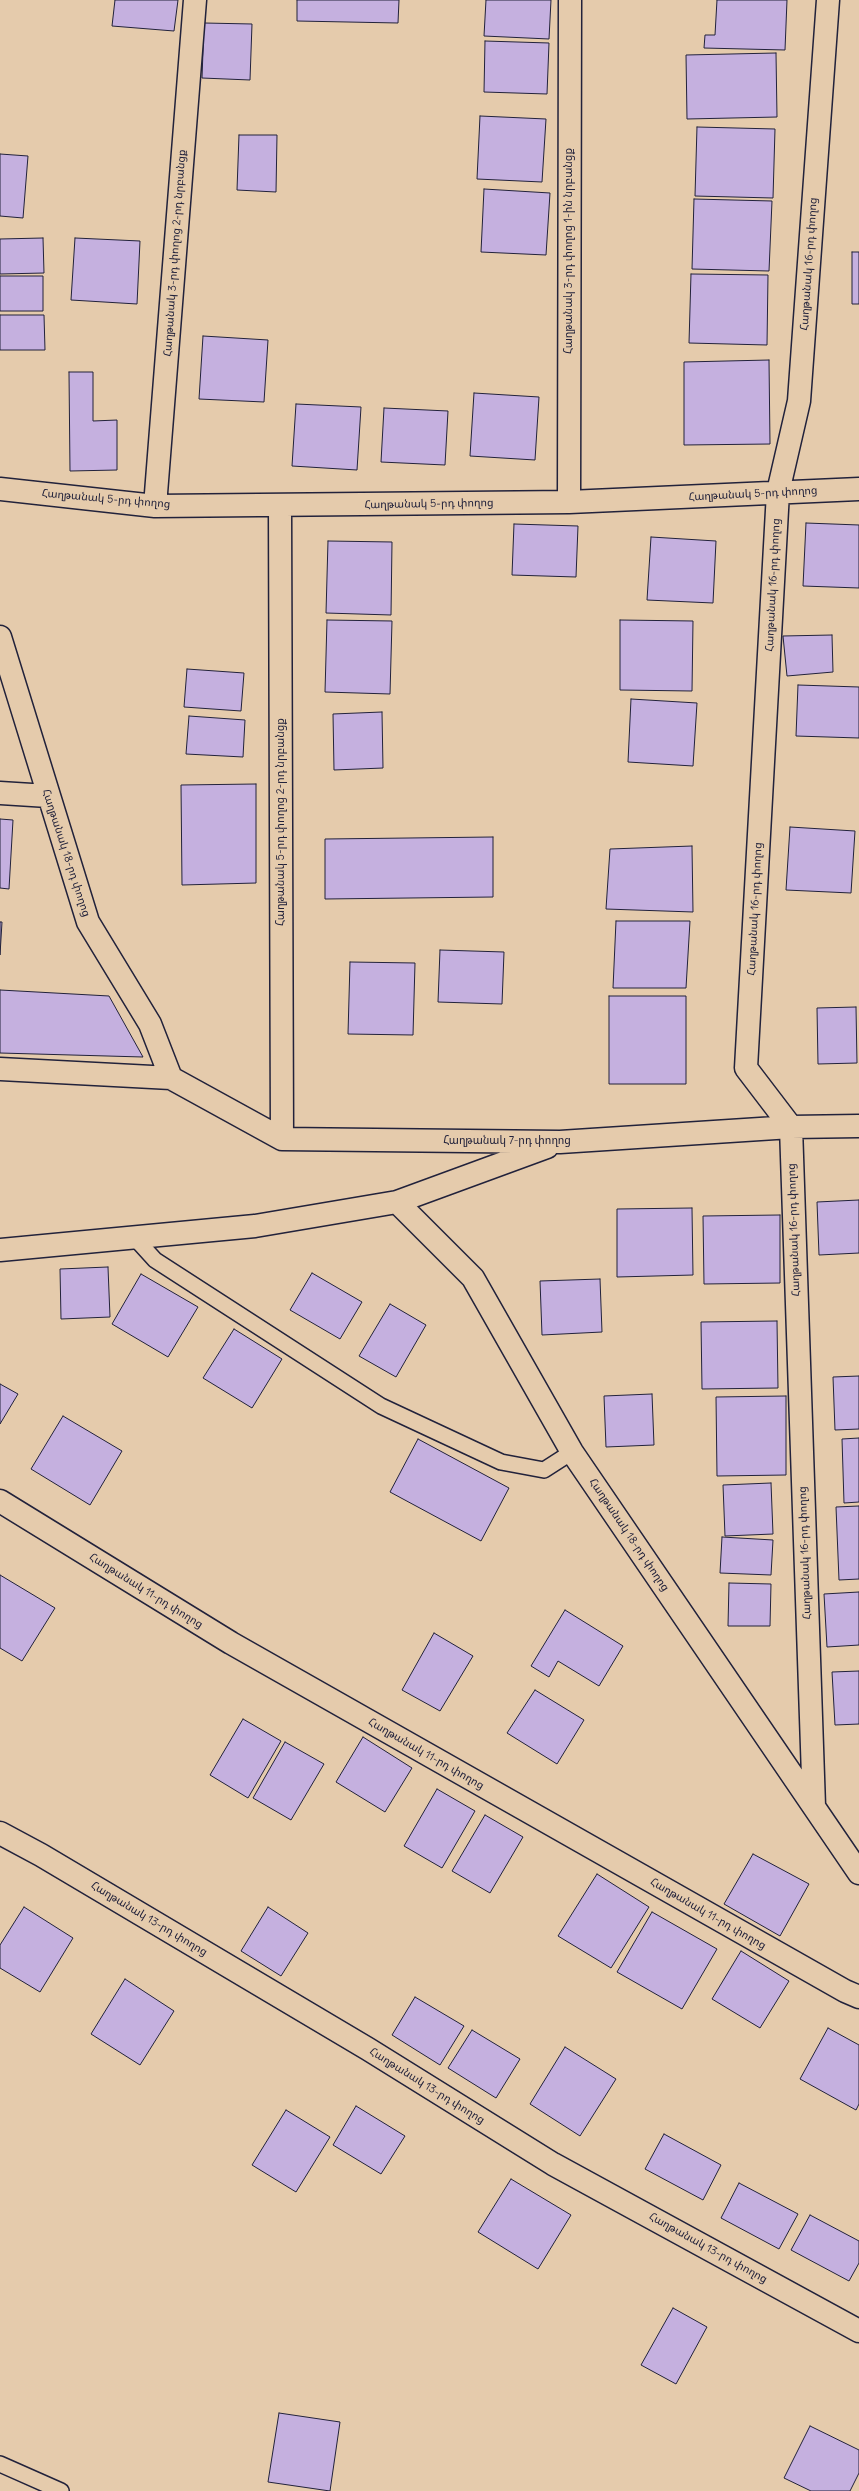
<!DOCTYPE html>
<html>
<head>
<meta charset="utf-8">
<style>
  body { margin:0 }
  canvas { display:block; background:#e5cbac }
</style>
</head>
<body>
<canvas width="859" height="2491"></canvas>
<script>
const context = document.querySelector('canvas').getContext('2d');
context.lineJoin = 'round';
function fillPath(path, color) {
  context.fillStyle = color;
  context.fill(path, 'evenodd');
}
function shape(rows) {
  const path = new Path2D();
  for (const r of rows) {
    path.moveTo(r[0], r[1]);
    for (let i = 2; i < r.length; i += 2) path.lineTo(r[i], r[i + 1]);
  }
  return path;
}
function strokePath(path, color, width, dash) {
  context.strokeStyle = color;
  context.lineWidth = width;
  context.lineCap = dash ? 'butt' : 'round';
  context.setLineDash(dash || []);
  context.stroke(path);
}
function write(font, color, halo, rows, align = 'center') {
  context.font = font + ' Delius,"Noto Sans Armenian",sans-serif';
  context.lineWidth = 3.5;
  context.setLineDash([]);
  context.textBaseline = 'middle';
  context.strokeStyle = halo;
  context.fillStyle = color;
  for (const [text, x, y, turn = 0] of rows) {
    context.save();
    context.translate(x, y);
    context.rotate((+turn || 0) * Math.PI / 180);
    context.textAlign = isNaN(turn) ? turn : align;
    if (halo) context.strokeText(text, 0, 0);
    context.fillText(text, 0, 0);
    context.restore();
  }
}
const building = shape([
  [115,0,178,0,174,31,112,26,115,0],
  [297,0,399,0,398,23,297,21,297,0],
  [486,0,551,0,549,39,484,36,486,0],
  [717,0,787,0,785,50,704,48,705,35,715,35,717,0],
  [204,23,252,24,250,80,202,78,204,23],
  [485,41,549,43,547,94,484,92,485,41],
  [776,53,777,117,687,119,686,55,776,53],
  [480,116,546,119,542,182,477,179,480,116],
  [697,127,775,129,773,198,695,196,697,127],
  [239,135,277,135,276,192,237,190,239,135],
  [0,154,28,156,23,218,0,216,0,154],
  [484,189,550,193,546,255,481,252,484,189],
  [694,199,772,201,769,271,692,269,694,199],
  [43,238,44,273,0,274,0,239,43,238],
  [75,238,140,241,137,304,71,300,75,238],
  [852,252,859,252,859,304,852,304,852,252],
  [691,274,768,275,767,345,689,343,691,274],
  [0,276,43,276,43,311,0,311,0,276],
  [0,315,44,315,45,350,0,350,0,315],
  [203,336,268,340,264,402,199,399,203,336],
  [769,360,770,444,684,445,684,362,769,360],
  [69,372,93,372,93,421,117,420,117,470,70,471,69,372],
  [474,393,539,397,535,460,470,456,474,393],
  [296,404,361,407,357,470,292,466,296,404],
  [384,408,448,411,445,465,381,462,384,408],
  [806,523,859,525,859,588,803,586,806,523],
  [514,524,578,526,576,577,512,575,514,524],
  [651,537,716,541,713,603,647,600,651,537],
  [328,541,392,542,391,615,326,613,328,541],
  [327,620,392,621,390,694,325,692,327,620],
  [620,620,693,621,692,691,620,690,620,620],
  [832,635,833,672,787,676,783,636,832,635],
  [187,669,244,673,241,711,184,707,187,669],
  [798,685,859,687,859,738,796,736,798,685],
  [631,699,697,703,693,766,628,762,631,699],
  [382,712,383,768,334,770,333,714,382,712],
  [189,716,245,720,243,757,186,754,189,716],
  [256,784,256,883,182,885,181,785,256,784],
  [0,819,13,820,9,889,0,888,0,819],
  [790,827,855,831,851,893,786,890,790,827],
  [493,837,493,897,325,899,325,839,493,837],
  [692,846,693,912,606,909,610,849,692,846],
  [616,921,690,921,686,988,613,988,616,921],
  [0,922,2,922,0,955,0,922],
  [440,950,504,952,502,1004,438,1002,440,950],
  [350,962,415,963,413,1035,348,1034,350,962],
  [0,990,109,996,143,1057,0,1053,0,990],
  [609,996,686,996,686,1084,609,1084,609,996],
  [856,1007,857,1063,818,1064,817,1008,856,1007],
  [859,1200,859,1253,819,1255,817,1202,859,1200],
  [692,1208,693,1275,617,1277,617,1209,692,1208],
  [780,1215,780,1283,704,1284,703,1216,780,1215],
  [108,1267,110,1317,61,1319,60,1269,108,1267],
  [312,1273,362,1302,340,1339,290,1310,312,1273],
  [141,1274,198,1307,168,1357,112,1324,141,1274],
  [600,1279,602,1332,542,1335,540,1281,600,1279],
  [390,1304,426,1325,396,1377,359,1356,390,1304],
  [777,1321,778,1388,702,1389,701,1322,777,1321],
  [234,1329,282,1359,252,1408,203,1378,234,1329],
  [859,1376,859,1429,835,1430,833,1377,859,1376],
  [0,1384,18,1394,0,1424,0,1384],
  [652,1394,654,1445,606,1447,604,1396,652,1394],
  [786,1396,786,1475,717,1476,716,1397,786,1396],
  [63,1416,122,1451,90,1505,31,1469,63,1416],
  [859,1438,859,1502,844,1503,842,1439,859,1438],
  [418,1439,509,1488,481,1541,390,1492,418,1439],
  [771,1483,773,1534,725,1536,723,1485,771,1483],
  [859,1506,859,1579,839,1580,836,1507,859,1506],
  [722,1537,773,1540,771,1575,720,1573,722,1537],
  [0,1575,55,1608,22,1661,0,1648,0,1575],
  [729,1583,771,1584,770,1626,728,1626,729,1583],
  [859,1592,859,1645,827,1647,824,1594,859,1592],
  [565,1610,623,1646,599,1686,558,1661,549,1677,531,1666,565,1610],
  [434,1633,473,1656,440,1711,402,1690,434,1633],
  [859,1671,859,1724,835,1725,832,1672,859,1671],
  [535,1690,584,1720,557,1764,507,1733,535,1690],
  [243,1719,281,1741,248,1798,210,1775,243,1719],
  [363,1737,412,1768,385,1812,336,1782,363,1737],
  [285,1742,324,1764,291,1820,253,1798,285,1742],
  [437,1789,475,1811,442,1868,404,1846,437,1789],
  [485,1815,523,1837,490,1893,452,1871,485,1815],
  [753,1854,809,1884,780,1936,724,1904,753,1854],
  [597,1874,649,1907,611,1968,558,1936,597,1874],
  [24,1907,73,1938,40,1992,0,1968,0,1945,24,1907],
  [268,1907,308,1933,281,1976,241,1951,268,1907],
  [652,1912,717,1949,682,2009,617,1972,652,1912],
  [741,1951,789,1981,760,2028,712,1999,741,1951],
  [125,1979,174,2011,140,2065,91,2034,125,1979],
  [415,1997,464,2026,440,2065,392,2035,415,1997],
  [828,2028,859,2045,859,2104,856,2110,800,2079,828,2028],
  [472,2030,520,2059,496,2098,448,2068,472,2030],
  [565,2047,616,2079,580,2136,530,2104,565,2047],
  [356,2106,405,2136,381,2174,333,2145,356,2106],
  [286,2110,330,2137,296,2192,252,2165,286,2110],
  [664,2134,721,2165,703,2200,645,2169,664,2134],
  [511,2179,571,2215,538,2269,478,2232,511,2179],
  [739,2183,798,2214,779,2249,721,2218,739,2183],
  [810,2215,859,2241,859,2263,849,2281,791,2250,810,2215],
  [673,2308,707,2327,676,2384,641,2365,673,2308],
  [279,2413,340,2422,330,2491,268,2482,279,2413],
  [810,2426,859,2450,859,2473,850,2491,811,2491,784,2478,810,2426]
]);
fillPath(building, '#c5b0df');
strokePath(building, '#22223b', 1);
const service = shape([
  [135,1238,155,1260,381,1406,501,1462,544,1470,572,1452],
  [0,2464,61,2491]
]);
const minor = shape([
  [0,489,155,506,569,502,859,489],
  [569,502,570,0],
  [280,505,282,1139],
  [155,506,195,0],
  [0,637,88,922,150,1024,171,1078],
  [0,793,48,796],
  [0,1069,171,1078,282,1139,560,1142,791,1127,859,1126],
  [397,1202,473,1278,572,1452,859,1873],
  [0,1250,255,1226,397,1202,547,1147],
  [0,1501,231,1643,845,1991,859,1997],
  [814,1806,791,1127,746,1068,778,492,799,401,828,0],
  [0,1833,41,1855,368,2049,553,2164,859,2331]
]);
strokePath(service, '#22223b', 18);
strokePath(minor, '#22223b', 25);
strokePath(service, '#e5cbac', 15);
strokePath(minor, '#e5cbac', 22);
write('11px', '#22223b', '#e5cbac', [
  ["Հաղթանակ 3-րդ փողոց 1-ին նրբանցք",569,251,-90],
  ["Հաղթանակ 3-րդ փողոց 2-րդ նրբանցք",175,253,-86],
  ["Հաղթանակ 16-րդ փողոց",809,264,-86],
  ["Հաղթանակ 5-րդ փողոց",753,494,-3],
  ["Հաղթանակ 5-րդ փողոց",106,499,5],
  ["Հաղթանակ 5-րդ փողոց",429,504,-1],
  ["Հաղթանակ 16-րդ փողոց",773,585,-87],
  ["Հաղթանակ 5-րդ փողոց 2-րդ նրբանցք",281,822,-90],
  ["Հաղթանակ 18-րդ փողոց",66,853,72],
  ["Հաղթանակ 16-րդ փողոց",755,909,-87],
  ["Հաղթանակ 7-րդ փողոց",507,1141],
  ["Հաղթանակ 16-րդ փողոց",794,1230,-92],
  ["Հաղթանակ 18-րդ փողոց",629,1535,56],
  ["Հաղթանակ 16-րդ փողոց",805,1553,-92],
  ["Հաղթանակ 11-րդ փողոց",146,1591,32],
  ["Հաղթանակ 11-րդ փողոց",426,1754,30],
  ["Հաղթանակ 11-րդ փողոց",708,1914,30],
  ["Հաղթանակ 13-րդ փողոց",149,1919,31],
  ["Հաղթանակ 13-րդ փողոց",427,2086,32],
  ["Հաղթանակ 13-րդ փողոց",708,2248,29]
]);
</script>
</body>
</html>
